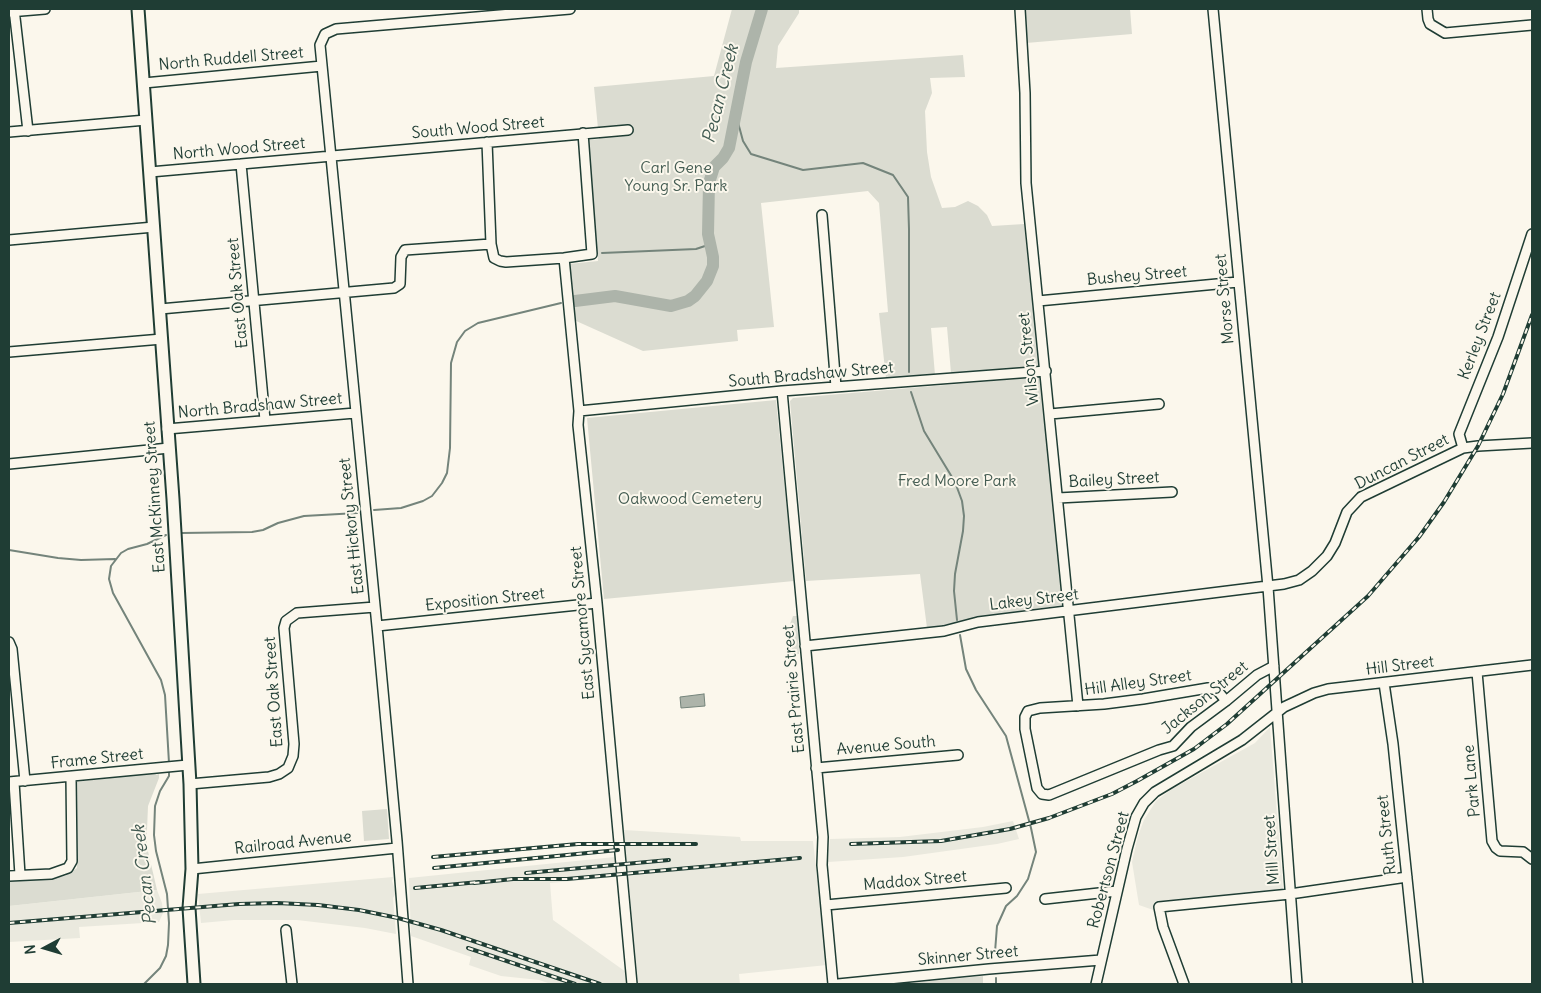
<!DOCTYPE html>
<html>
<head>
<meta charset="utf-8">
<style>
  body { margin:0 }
  #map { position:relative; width:1541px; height:993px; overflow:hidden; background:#fbf7ec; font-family:Delius,sans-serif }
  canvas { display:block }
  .frame { position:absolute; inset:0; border:10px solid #1f3d34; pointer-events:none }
  .north { position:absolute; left:20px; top:923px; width:50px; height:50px; -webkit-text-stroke:4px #fbf7ec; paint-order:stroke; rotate:264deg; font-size:14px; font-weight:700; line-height:20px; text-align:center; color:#1f3d34 }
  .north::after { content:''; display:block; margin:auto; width:18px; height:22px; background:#1f3d34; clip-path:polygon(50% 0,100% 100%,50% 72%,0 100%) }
</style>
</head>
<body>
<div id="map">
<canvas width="1541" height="993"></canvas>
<div class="frame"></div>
<div class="north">N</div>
</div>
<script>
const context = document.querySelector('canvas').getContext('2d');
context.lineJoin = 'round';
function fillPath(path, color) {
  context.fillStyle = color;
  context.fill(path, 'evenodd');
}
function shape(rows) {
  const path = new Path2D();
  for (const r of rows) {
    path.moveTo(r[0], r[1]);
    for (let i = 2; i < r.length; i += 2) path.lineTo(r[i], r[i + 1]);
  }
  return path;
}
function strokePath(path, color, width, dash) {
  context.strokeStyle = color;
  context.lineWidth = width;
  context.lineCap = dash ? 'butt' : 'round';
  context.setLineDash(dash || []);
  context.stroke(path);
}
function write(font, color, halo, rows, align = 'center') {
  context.font = font + ' Delius,sans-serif';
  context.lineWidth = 4;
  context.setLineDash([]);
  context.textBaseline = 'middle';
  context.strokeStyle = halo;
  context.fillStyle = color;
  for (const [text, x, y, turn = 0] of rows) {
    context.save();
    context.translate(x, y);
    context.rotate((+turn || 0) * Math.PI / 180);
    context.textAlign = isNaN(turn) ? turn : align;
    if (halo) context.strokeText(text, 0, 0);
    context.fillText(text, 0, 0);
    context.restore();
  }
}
fillPath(shape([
  [1270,727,1283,889,1155,903,1156,911,1139,905,1132,862,1138,836,1144,820,1156,801,1172,789,1255,743],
  [1013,821,1019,839,997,844,903,857,828,862,830,839,900,837,983,827],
  [624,830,740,837,741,841,813,841,827,965,739,974,740,984,638,984],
  [615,857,616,877,550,883,553,920,626,972,628,984,551,984,539,980,501,976,469,965,471,957,411,936,409,878],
  [393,877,392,881,396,893,393,898,396,934,365,928,297,920,234,920,201,923,198,894],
  [157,890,162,903,163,913,159,922,79,927,80,938,9,942,9,906]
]), '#eae9de');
fillPath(shape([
  [732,9,799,9,799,13,778,46,776,68,963,55,965,77,930,78,932,93,925,111,927,152,931,177,942,208,955,207,968,201,978,206,987,215,992,226,1024,224,1039,367,951,373,947,327,931,328,935,375,886,379,879,313,888,312,879,203,868,191,761,203,774,327,737,330,738,341,643,351,574,320,569,264,598,261,588,140,599,139,594,87,714,76],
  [1024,9,1130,9,1132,34,1026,43],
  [1040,377,1063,605,1006,613,927,628,920,574,806,581,790,401,793,398],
  [776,400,794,581,604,599,587,418],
  [793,616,797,616,799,654,792,654,790,624],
  [155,773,156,775,159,774,159,778,148,806,147,830,147,847,157,890,9,906,9,881,65,876,77,868,75,782],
  [387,809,389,839,364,841,362,811],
  [983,976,983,984,898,984]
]), '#dbdcd1');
const water = shape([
  [704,694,705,706,681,708,680,697,704,694]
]);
fillPath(water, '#adb4aa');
strokePath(water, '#74847b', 1);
strokePath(shape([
  [736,115,743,141,751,154,803,170,863,163,893,175,908,197,909,229,909,372],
  [602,253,696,249,705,246,709,242],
  [911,392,924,431,955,482,962,501,964,516,963,531,955,574,954,591,957,620],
  [374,510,401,508,423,501,432,496,442,483,447,473,450,448,451,363,457,342,465,331,478,323,561,303],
  [182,533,252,532,263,530,278,523,304,516,357,513],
  [166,535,147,544,128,549,121,553,111,566,109,579,113,593,161,680,165,695,169,763],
  [9,550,58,558,81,560,115,559],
  [960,635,966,669,976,690,1006,736,1031,828,1036,852,1028,879,1017,896,1006,906,997,926,995,952],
  [996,978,996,984],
  [144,984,160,968,166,956,168,945,169,923,167,894,156,851,154,835,155,806,160,791,169,776,169,770]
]), '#74847b', 2);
strokePath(shape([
  [575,301,615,296,671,306,688,301,695,296,707,281,713,266,713,257,708,234,709,183,714,167,723,158,729,148,746,62,762,9]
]), '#adb4aa', 12);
const minor = shape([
  [14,9,28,131],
  [1020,9,1025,93,1026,183,1078,706],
  [1213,9,1268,587,1297,984],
  [1427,9,1428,19,1430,24,1445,33,1532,25],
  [9,12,45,9],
  [144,83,322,66],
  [9,132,146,120],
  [487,142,491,244,494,258,500,261,506,262,564,258,592,254,583,133],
  [241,164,265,420],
  [150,172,628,130],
  [822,215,836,387],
  [9,240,154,227],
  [564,258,579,411,578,425,597,603,632,984],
  [1038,301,1238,282],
  [160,309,394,288,400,284,401,257,405,250,491,244],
  [9,352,162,339],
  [782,391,823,837,822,865,833,984],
  [579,411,782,391,1046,371],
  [1050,414,1159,404],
  [167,429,355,413],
  [1463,448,1459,434,1498,337,1532,234],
  [9,464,169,448],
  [1058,498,1172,492],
  [377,626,597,603],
  [9,642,12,649,25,781],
  [805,646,944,631,978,622,1284,584,1299,580,1312,571,1327,556,1335,543,1347,512,1361,497,1463,448,1478,446,1532,443],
  [1477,672,1492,841,1496,848,1500,851,1523,852,1532,859],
  [1384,683,1393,744,1418,984],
  [1226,701,1217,690,1208,688,1143,699,1104,704,1040,708,1028,711,1025,717,1025,729,1037,788,1042,794,1049,795,1159,750,1173,746,1191,727,1226,701,1257,675,1274,666],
  [816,768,958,755],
  [9,782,188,765],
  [14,782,20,875],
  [190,784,269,777,279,774,288,768,293,756,294,744,284,628,286,621,297,613,375,607],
  [192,869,397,848],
  [9,876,51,874,68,868,72,861,71,777],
  [1045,899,1117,891],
  [826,905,1006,888],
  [286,930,292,984],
  [408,984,397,841,377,626,320,45,325,34,336,29,570,9],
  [838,984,989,969,1101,960],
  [1096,984,1127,849,1136,817,1144,803,1155,792,1242,740,1284,707,1314,693,1328,689,1532,665],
  [1184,984,1163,927,1159,907,1290,894,1407,877]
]);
const major = shape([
  [138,9,173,499,190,784,192,869,189,908,194,984]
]);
strokePath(minor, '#1f3d34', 12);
strokePath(major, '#1f3d34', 15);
strokePath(minor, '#fbf7ec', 9);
strokePath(major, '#fbf7ec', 11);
const rail = shape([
  [851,844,941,841,1010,829,1049,818,1112,794,1137,781,1194,749,1227,724,1368,596,1419,537,1444,502,1478,446,1503,394,1532,315],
  [433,857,578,844,696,844],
  [434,868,618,850],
  [526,873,669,860],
  [474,883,513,879,567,879,800,858],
  [415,888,479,882],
  [9,923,239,904,277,903,318,905,359,910,398,918,441,930,600,984],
  [468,948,575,984]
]);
strokePath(rail, '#1f3d34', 4);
strokePath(rail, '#fbf7ec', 2, [5.5]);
write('16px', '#1f3d34', '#fbf7ec', [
  ["North Ruddell Street",231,59,-5],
  ["South Wood Street",478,128,-5],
  ["North Wood Street",239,149,-5],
  ["Bushey Street",1137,276,-5],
  ["East Oak Street",238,293,-95],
  ["Morse Street",1225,299,-95],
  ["Kerley Street",1480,336,-69],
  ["Wilson Street",1029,359,-96],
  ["South Bradshaw Street",811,375,-5],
  ["North Bradshaw Street",260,406,-5],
  ["Duncan Street",1402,462,-27],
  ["Bailey Street",1114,480,-3],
  ["East McKinney Street",155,497,-94],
  ["East Hickory Street",352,526,-96],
  ["Exposition Street",485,600,-6],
  ["Lakey Street",1034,600,-7],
  ["East Sycamore Street",583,623,-95],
  ["Hill Street",1400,666,-7],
  ["Hill Alley Street",1138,683,-8],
  ["East Prairie Street",794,689,-95],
  ["East Oak Street",274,692,-94],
  ["Jackson Street",1205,698,-39],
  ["Avenue South",886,746,-5],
  ["Frame Street",97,759,-6],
  ["Park Lane",1472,781,-95],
  ["Ruth Street",1387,835,-96],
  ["Railroad Avenue",293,843,-6],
  ["Mill Street",1272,850,-94],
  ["Robertson Street",1109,870,-75],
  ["Maddox Street",915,881,-5],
  ["Skinner Street",968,956,-5]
]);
write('16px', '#455d53', '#fbf7ec', [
  ["Carl Gene",676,168],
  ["Young Sr. Park",676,186],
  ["Fred Moore Park",957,481],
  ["Oakwood Cemetery",690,499]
]);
write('italic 18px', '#425b52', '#fbf7ec', [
  ["Pecan Creek",721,94,-76],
  ["Pecan Creek",145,875,-97]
]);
</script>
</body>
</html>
